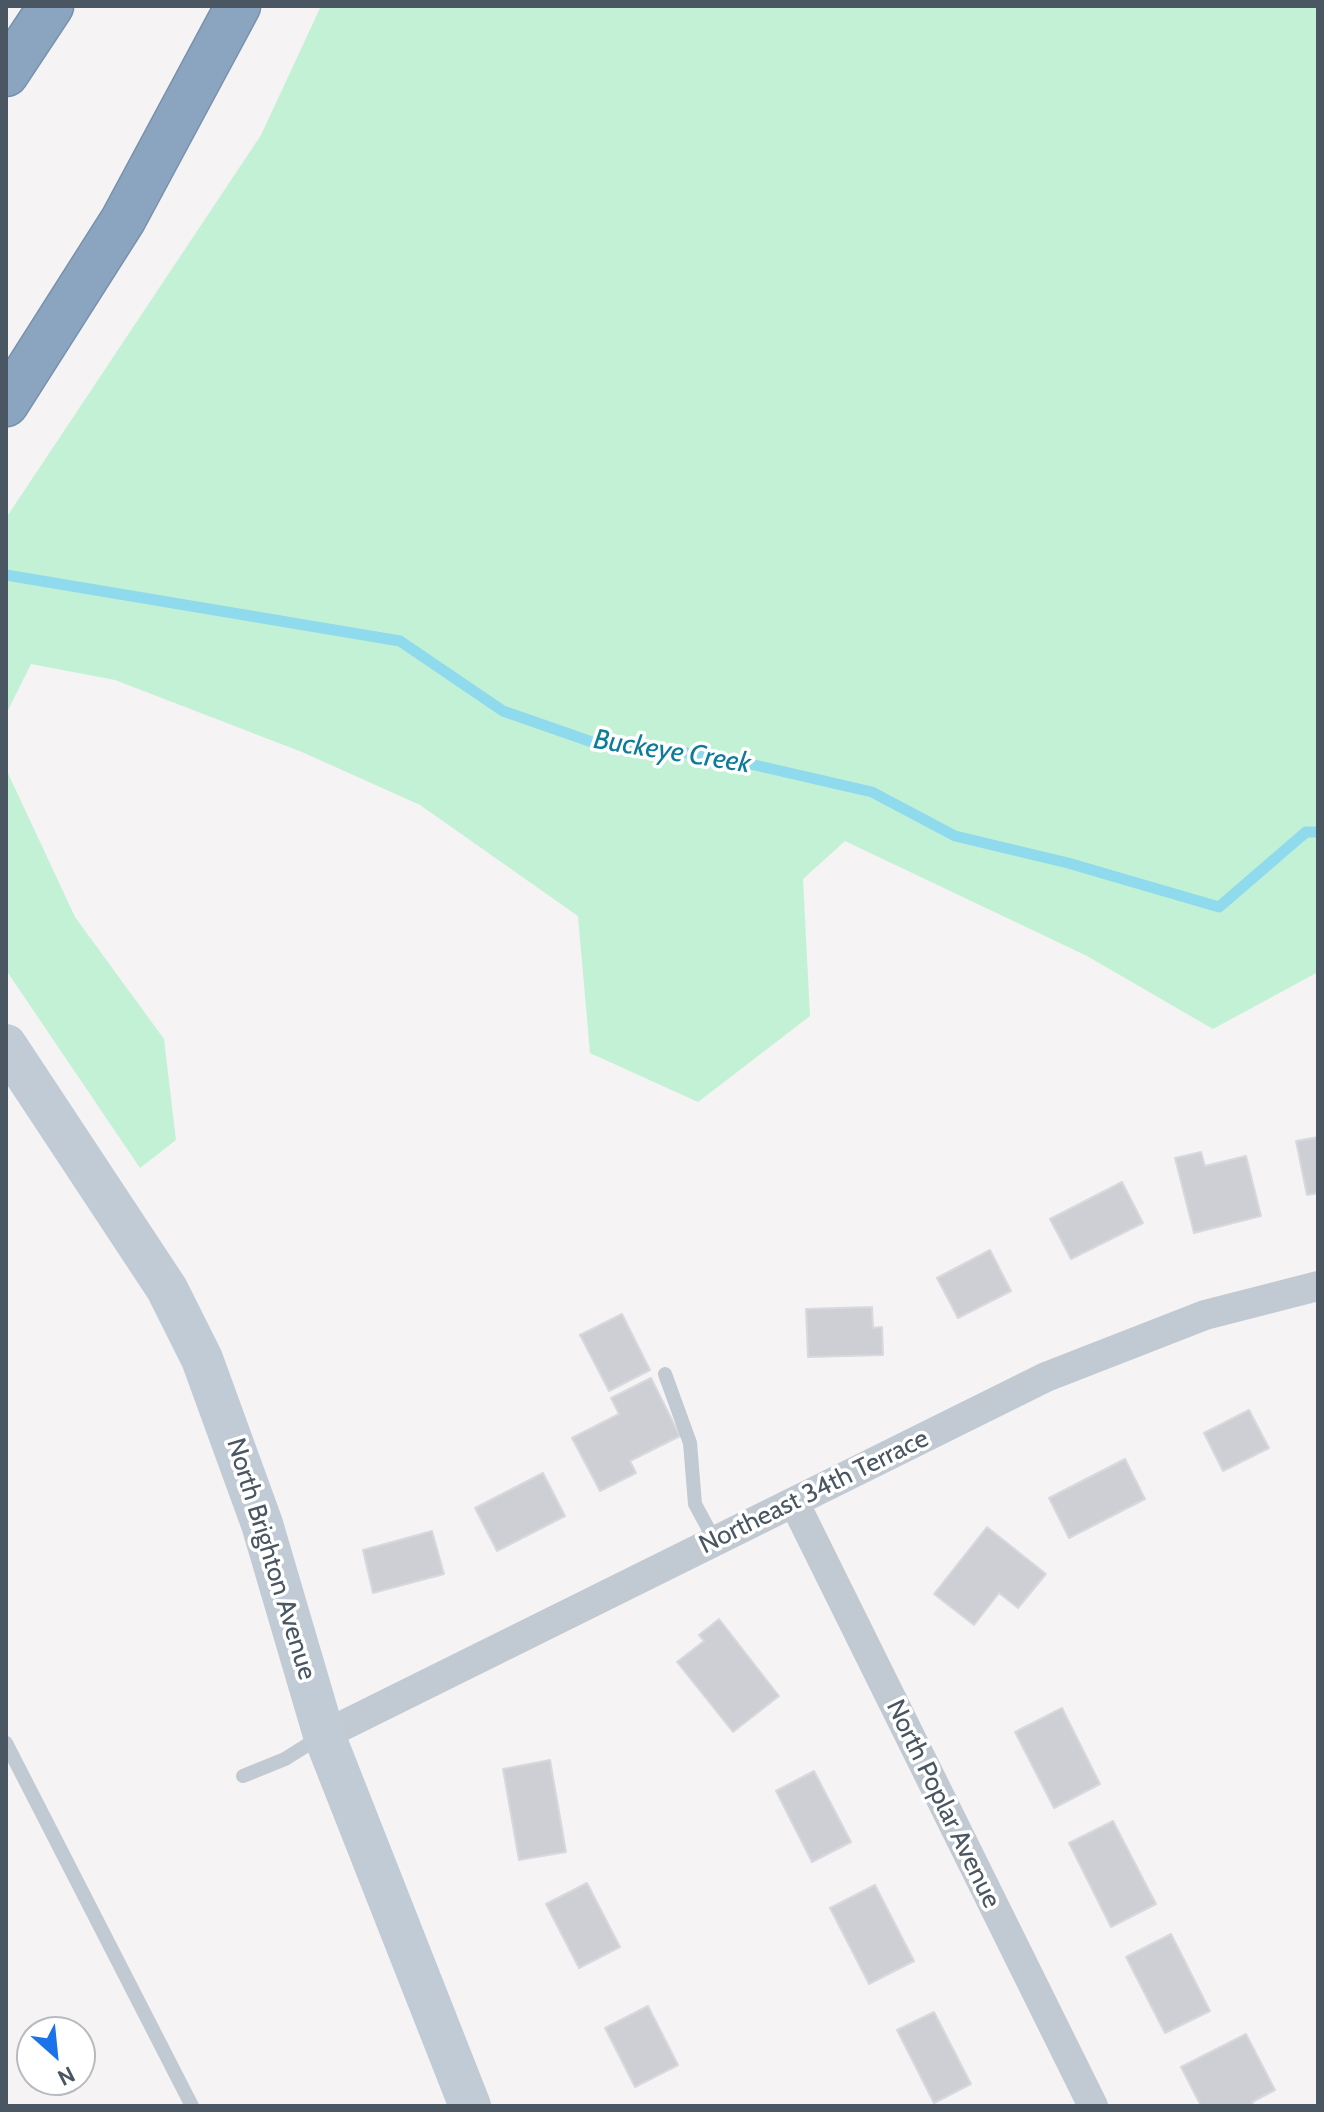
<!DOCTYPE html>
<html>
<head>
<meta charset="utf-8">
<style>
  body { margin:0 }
  #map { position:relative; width:1324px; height:2112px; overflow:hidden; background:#f5f3f3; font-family:Cabin,sans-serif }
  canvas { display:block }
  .frame { position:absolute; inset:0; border:8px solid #4a5661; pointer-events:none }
  .north { position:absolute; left:16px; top:2016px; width:80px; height:80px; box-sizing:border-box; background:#fff; border:2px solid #b7bbc0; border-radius:50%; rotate:153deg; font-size:22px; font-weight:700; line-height:32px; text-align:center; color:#4a5661 }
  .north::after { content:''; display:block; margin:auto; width:28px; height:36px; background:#1a73e8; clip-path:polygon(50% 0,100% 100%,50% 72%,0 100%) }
</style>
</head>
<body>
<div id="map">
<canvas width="1324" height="2112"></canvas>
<div class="frame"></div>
<div class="north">N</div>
</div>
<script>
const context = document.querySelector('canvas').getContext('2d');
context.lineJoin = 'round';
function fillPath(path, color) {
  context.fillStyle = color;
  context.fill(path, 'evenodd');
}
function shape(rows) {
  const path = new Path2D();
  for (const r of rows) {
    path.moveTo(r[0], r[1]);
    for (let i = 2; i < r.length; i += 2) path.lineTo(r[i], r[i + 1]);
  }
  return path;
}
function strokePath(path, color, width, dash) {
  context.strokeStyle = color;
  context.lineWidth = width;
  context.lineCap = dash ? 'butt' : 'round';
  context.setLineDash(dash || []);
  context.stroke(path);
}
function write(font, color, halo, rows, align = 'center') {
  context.font = font + ' Cabin,sans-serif';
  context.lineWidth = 7;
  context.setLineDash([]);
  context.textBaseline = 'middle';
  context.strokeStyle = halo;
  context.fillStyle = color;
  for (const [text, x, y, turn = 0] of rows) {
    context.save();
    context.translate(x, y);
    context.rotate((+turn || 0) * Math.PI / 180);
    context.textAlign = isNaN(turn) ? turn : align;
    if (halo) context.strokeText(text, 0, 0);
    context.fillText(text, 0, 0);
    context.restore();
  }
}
fillPath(shape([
  [321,6,1318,6,1318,972,1213,1029,1087,956,845,841,803,879,810,1016,698,1102,590,1053,578,916,420,805,302,752,115,680,31,664,6,714,6,518,261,135],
  [6,769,75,917,164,1039,176,1140,140,1168,6,970]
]), '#c3f1d5');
strokePath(shape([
  [6,575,400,641,503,711,592,742,720,757,872,792,955,836,1068,863,1219,907,1306,832,1318,832]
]), '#90daee', 11);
const building = shape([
  [1318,1137,1318,1193,1307,1195,1296,1141,1318,1137],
  [1201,1152,1205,1166,1246,1156,1261,1216,1194,1233,1175,1158,1201,1152],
  [1122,1182,1143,1223,1071,1259,1050,1219,1122,1182],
  [990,1250,1011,1291,958,1318,937,1278,990,1250],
  [872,1307,873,1328,882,1327,883,1355,808,1357,806,1309,872,1307],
  [622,1314,650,1370,609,1391,580,1335,622,1314],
  [651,1378,680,1436,630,1461,636,1473,600,1491,572,1438,619,1414,611,1398,651,1378],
  [1249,1410,1269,1448,1223,1471,1204,1433,1249,1410],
  [1125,1459,1145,1499,1069,1538,1049,1498,1125,1459],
  [543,1473,565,1516,497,1551,475,1508,543,1473],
  [987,1527,1046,1574,1018,1608,999,1593,974,1625,934,1594,987,1527],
  [432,1531,444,1574,373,1593,363,1550,432,1531],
  [719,1619,779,1696,733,1732,677,1662,704,1641,699,1635,719,1619],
  [1062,1708,1100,1784,1054,1808,1015,1732,1062,1708],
  [550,1760,566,1852,519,1860,503,1769,550,1760],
  [814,1771,851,1842,812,1862,776,1791,814,1771],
  [1113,1821,1156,1904,1111,1927,1069,1843,1113,1821],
  [587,1883,620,1947,579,1968,546,1904,587,1883],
  [875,1885,914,1961,869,1984,830,1908,875,1885],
  [1171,1934,1210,2011,1165,2033,1126,1957,1171,1934],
  [648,2006,678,2065,635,2087,605,2028,648,2006],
  [934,2012,971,2084,934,2103,897,2030,934,2012],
  [1246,2034,1275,2090,1252,2102,1254,2106,1201,2106,1181,2067,1246,2034]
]);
fillPath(building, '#cdcfd5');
strokePath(building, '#d7d9de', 2);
const motorway = shape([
  [6,74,51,6],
  [6,404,123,220,238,6]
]);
strokePath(motorway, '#7690ad', 47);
strokePath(shape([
  [665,1374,690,1443,695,1504,715,1541],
  [6,1743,192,2106],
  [243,1776,285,1759,320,1737]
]), '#c1cad2', 14);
strokePath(shape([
  [794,1502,1093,2106],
  [324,1735,1046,1377,1205,1315,1318,1286]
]), '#c1cad2', 30);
strokePath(shape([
  [6,1045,167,1289,202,1359,262,1524,324,1735,470,2106]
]), '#c1cbd6', 42);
strokePath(motorway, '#8ba5c1', 44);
write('26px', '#4a5661', '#fff', [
  ["Northeast 34th Terrace",814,1492,-26],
  ["North Brighton Avenue",271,1559,73],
  ["North Poplar Avenue",943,1804,64]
]);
write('italic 28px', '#0c7c9b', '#fff', [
  ["Buckeye Creek",672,752,9]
]);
</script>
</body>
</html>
